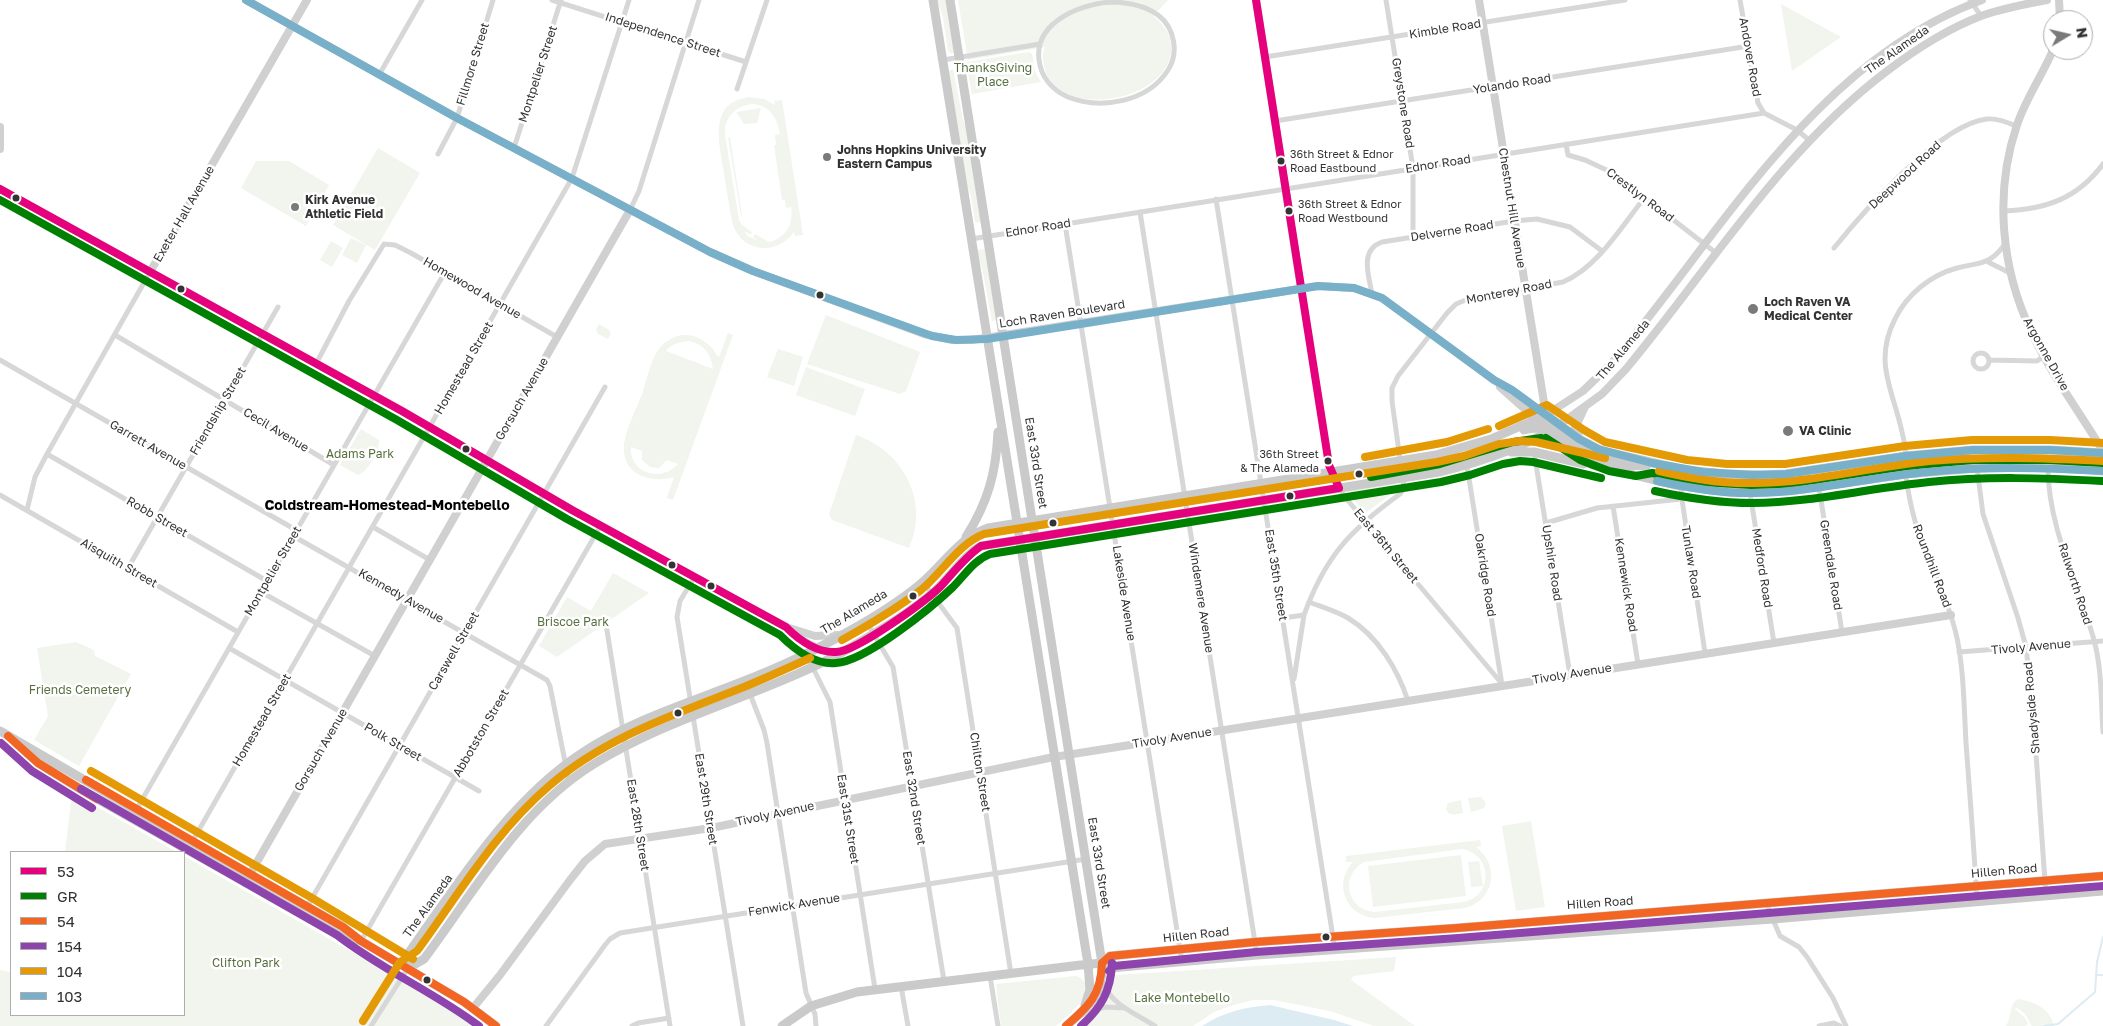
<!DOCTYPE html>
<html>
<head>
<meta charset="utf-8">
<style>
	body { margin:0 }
	#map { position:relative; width:2103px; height:1026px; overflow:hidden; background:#fff; font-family:"Golos Text",sans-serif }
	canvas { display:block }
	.legend { position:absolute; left:10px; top:851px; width:175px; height:165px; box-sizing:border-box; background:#fff; border:1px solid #adadad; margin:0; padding:6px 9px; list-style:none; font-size:15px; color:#333 }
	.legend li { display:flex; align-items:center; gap:10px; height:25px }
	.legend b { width:25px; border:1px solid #adadad }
	.north { position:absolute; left:2043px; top:10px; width:50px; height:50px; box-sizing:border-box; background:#fff; border:1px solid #adadad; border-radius:50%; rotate:81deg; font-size:14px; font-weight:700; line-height:20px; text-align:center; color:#333 }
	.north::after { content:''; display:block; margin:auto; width:18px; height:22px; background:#7a7a7a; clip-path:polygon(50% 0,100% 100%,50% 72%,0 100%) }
</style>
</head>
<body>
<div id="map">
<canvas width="2103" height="1026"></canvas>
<ul class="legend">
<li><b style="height:6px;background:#e5007d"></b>53</li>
<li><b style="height:6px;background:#008000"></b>GR</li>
<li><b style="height:6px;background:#f26522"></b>54</li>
<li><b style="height:6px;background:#8e44ad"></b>154</li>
<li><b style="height:6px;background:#e39a05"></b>104</li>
<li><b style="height:6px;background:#78b0ca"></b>103</li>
</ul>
<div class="north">N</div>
</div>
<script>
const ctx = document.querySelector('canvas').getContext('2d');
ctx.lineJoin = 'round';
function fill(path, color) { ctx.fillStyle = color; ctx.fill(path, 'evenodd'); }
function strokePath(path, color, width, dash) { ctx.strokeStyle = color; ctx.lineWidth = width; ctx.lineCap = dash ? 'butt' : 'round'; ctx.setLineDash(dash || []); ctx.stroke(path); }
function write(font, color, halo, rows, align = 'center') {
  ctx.font = font + ' "Golos Text",sans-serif'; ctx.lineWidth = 5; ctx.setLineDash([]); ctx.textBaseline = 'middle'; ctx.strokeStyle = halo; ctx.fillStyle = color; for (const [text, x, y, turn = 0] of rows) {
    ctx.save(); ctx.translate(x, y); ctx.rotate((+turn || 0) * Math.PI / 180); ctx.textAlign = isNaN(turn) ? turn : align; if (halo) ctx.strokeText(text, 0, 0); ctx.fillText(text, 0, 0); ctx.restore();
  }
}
fill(new Path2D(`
	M 937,0 L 947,0 L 955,51 L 952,54 L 948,51 L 943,18 Z
	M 958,0 L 1168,0 L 1153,16 C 1165,25 1173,38 1171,53 C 1163,104 1056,120 1044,66 C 1043,59 1042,54 1045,47 L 968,60 Z
	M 1781,4 L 1841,37 L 1792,71 Z
	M 1029,52 L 1032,54 L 1035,72 L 1041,82 L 972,94 L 966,62 Z
	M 953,69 L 963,120 L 967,130 L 981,221 L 978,223 L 975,222 L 971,196 L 966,184 L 948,71 Z
	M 749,97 L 764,99 L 775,105 L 774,101 L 782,100 L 803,235 L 795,236 L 794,232 C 776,257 740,252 732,222 C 729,204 726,186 723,168 C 719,139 709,103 749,97 ZM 754,104 C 771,107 777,118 780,134 L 775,135 L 776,145 L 774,145 L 782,200 L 785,200 L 786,208 L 791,207 C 794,224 786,238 769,242 L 755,234 L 753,237 L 758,241 L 748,236 L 744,231 L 751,235 L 752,232 L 742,225 L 739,220 L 725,135 C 724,117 736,105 754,104 Z
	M 761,108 L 757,123 L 744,124 L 736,112 Z
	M 730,137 L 742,215 L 741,215 L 728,138 Z
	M 378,148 L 420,173 L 375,250 L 333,225 Z
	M 256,161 L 289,161 L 329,185 L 306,226 L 241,188 Z
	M 351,238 L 366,245 L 357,263 L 342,255 Z
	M 331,241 L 343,248 L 332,267 L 320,260 Z
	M 986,249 L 998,320 L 992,321 L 982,268 L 976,250 Z
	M 826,315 L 920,352 L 906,391 L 900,394 L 807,364 Z
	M 599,324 L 609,330 L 611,334 L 608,339 L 598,334 L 596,330 Z
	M 728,333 L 733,335 L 673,500 L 667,498 L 674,477 C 650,484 621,474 624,445 C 626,428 636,410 642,394 C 647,379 651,357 662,345 C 668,340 675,336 683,335 C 694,334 705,340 713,349 C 715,352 716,355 719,357 ZM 689,341 C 704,344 711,354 713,369 L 666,351 C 672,344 679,342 689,341 ZM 631,447 L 642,451 L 642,460 L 650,467 L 659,468 L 667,460 L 678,464 C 661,483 629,473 631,447 Z
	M 778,349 L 803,357 L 794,386 L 767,377 Z
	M 806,367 L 865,389 L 855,416 L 796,395 Z
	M 361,429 L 379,440 C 380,450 368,472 358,475 L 340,465 Z
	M 856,435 C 903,451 930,501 909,548 L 832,520 L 829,514 Z
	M 1391,483 L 1396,487 L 1395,491 L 1367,512 L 1363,511 L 1350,496 L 1351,491 Z
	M 613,573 L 649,593 L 557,657 L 539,646 L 567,597 L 591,611 Z
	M 76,642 L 94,650 L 95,656 L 131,674 L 79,766 L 34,740 L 48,716 L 37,648 Z
	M 72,793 L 177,852 L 65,852 Z
	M 1481,797 L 1486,803 L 1484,808 L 1471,812 L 1468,798 Z
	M 1461,800 L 1463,813 C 1456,814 1449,817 1446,809 L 1448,803 Z
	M 1531,821 L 1545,907 L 1516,911 L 1502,826 Z
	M 1480,840 L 1481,846 L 1476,847 C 1500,865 1495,900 1465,908 L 1374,918 C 1345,915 1333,883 1353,862 L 1346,862 L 1346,856 ZM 1462,849 C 1492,854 1494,895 1464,902 L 1374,912 C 1346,909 1340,875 1364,862 Z
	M 1461,855 L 1466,896 L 1373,907 L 1368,866 Z
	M 184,856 L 450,1008 L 475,1026 L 0,1026 L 0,970 L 11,972 L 11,1015 L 184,1015 Z
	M 1479,861 L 1483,886 L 1471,887 L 1468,862 Z
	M 1396,957 L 1394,971 L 1353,976 L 1351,980 L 1415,1026 L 1374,1026 L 1330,1011 L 1274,1000 L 1253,1000 L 1230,1006 L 1214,1012 L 1193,1026 L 1081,1026 L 1096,1013 C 1095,997 1105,997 1111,985 C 1113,981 1113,978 1116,975 Z
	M 1076,976 C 1104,987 1068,1016 1056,1026 L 1001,1026 L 996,984 Z
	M 2018,999 C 2034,1002 2050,1008 2054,1026 L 2045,1026 L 2042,1023 L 2042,1026 L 2032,1026 L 2025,1014 L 2016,1007 L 2015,1009 L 2025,1018 L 2028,1024 L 2025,1026 L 2006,1026 C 2012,1017 2008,1006 2018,999 Z`), '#f1f5ed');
fill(new Path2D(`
	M 1270,1005 L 1334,1020 L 1353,1026 L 1202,1026 C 1223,1012 1246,1007 1270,1005 Z`), '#ddebf3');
strokePath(new Path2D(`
	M 2096,975 L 2103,975
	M 2043,1026 L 2058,1024 L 2095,992 L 2097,962 L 2103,937`), '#ddebf3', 2);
strokePath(new Path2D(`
	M 552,0 L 746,62
	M 1386,0 L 1413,168 L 1413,237
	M 1740,0 L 1758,103 L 1764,113
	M 1970,0 L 1981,16
	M 1115,2 C 1130,3 1146,6 1158,15 C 1175,28 1179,53 1168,70 C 1148,102 1101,110 1068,97 C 1052,90 1041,77 1039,60 C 1034,21 1084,2 1115,2 Z
	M 1265,57 L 1625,0
	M 943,60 L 1040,44
	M 379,75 L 422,0
	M 737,89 L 767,0
	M 1275,121 L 1749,46
	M 1566,144 L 1568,155 L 1585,160 L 1613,173 L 1716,253
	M 514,148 L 561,0
	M 438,154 L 457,118 L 493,0
	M 1216,199 L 1335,950
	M 630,210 L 639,191 L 699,0
	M 2004,211 C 2046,209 2077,199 2103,164
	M 1140,212 L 1257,955
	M 1065,224 L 1182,962
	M 971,239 L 1764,113 L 1797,130 L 1809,140
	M 1834,248 C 1863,212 1940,124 1987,119 C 1997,118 2007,122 2016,126
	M 1988,262 L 2010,273
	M 1301,289 L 1329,465 L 1334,480 L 1344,496 L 1503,685
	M 1372,294 C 1369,276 1359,250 1382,242 L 1514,221 L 1537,219 L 1570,227 L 1602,251
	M 115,335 L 334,465
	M1973 361a8 8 0 1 1 16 0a8 8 0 1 1-16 0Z
	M 0,360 L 296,530
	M 1990,360 L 2037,361 L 2044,356
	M 316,364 L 349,301 L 384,244 L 395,245 L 411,253 L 557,337
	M 1534,452 L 1570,675
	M 47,454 L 267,581
	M 1467,466 L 1502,685
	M 2048,467 C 2048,528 2078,583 2094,640 C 2102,669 2101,702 2103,732
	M 1977,468 L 1983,514 L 2018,618 L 2026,647 L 2033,711 L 2046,896
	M 1816,469 L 1842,632
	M 1685,470 L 1681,493 L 1705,653
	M 1750,493 L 1774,643
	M 0,495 L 238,632
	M 1613,506 L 1638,664
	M 27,510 L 35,477 L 47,454 L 150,272
	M 1546,523 L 1597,508 L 1681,499
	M 373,527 L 430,560
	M 293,536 L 547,680 L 550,686 L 569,782
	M 128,568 L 278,307
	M 695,576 L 680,601 L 677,617 L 743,1026
	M 923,582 L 957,628 L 1011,974
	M 261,592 L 375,656
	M 1309,602 C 1322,607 1336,611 1348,618 C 1378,636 1398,670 1408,701
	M 1283,618 L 1304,615 C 1325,557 1350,530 1400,494 L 1404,488 L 1392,401 L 1392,388 L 1398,376 L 1447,313 L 1456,304 L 1468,299 L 1563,282 C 1597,268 1622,226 1645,197
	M 866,621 L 893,667 L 944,981
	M 606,624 L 670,1026
	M 229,648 L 479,791
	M 1959,652 L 2103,641
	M 806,654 L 830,702 L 875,989
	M 1294,679 L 1304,615
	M 745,681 L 764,730 L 767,743 L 806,993 L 815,1014 L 816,1026
	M 135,812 L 445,272
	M 192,842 L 572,178 L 629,0
	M 1977,901 C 1974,848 1970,796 1966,743 C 1964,708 1964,672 1957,638 C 1948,597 1927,561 1915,521 C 1911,507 1908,491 1906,477 C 1905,470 1907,464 1906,458 C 1906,449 1904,440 1902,432 C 1893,390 1873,362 1895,319 C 1907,294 1931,275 1957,268 C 1981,262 1990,265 2005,244
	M 1766,903 L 1780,936 L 1799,947 L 1807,957 L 1833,998 L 1846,1026
	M 307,907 L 605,387
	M 361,941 L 601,525
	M 990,976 L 998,1026
	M 1102,981 C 1111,1005 1135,1013 1155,1026
	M 901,986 L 908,1026
	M 1082,1015 L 1105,1007 L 1125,1008
	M 371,1026 L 408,968
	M 546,1026 L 605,945 L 610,939 L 620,933 L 1086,859
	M 632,1026 L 638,1023 L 669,1018
	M 1819,1026 L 1834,1023 L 1840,1026`), '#d7d7d7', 5);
strokePath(new Path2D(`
	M 246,0 L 457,118 L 710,252 L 753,271 L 924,334 L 952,340 L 972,340 L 1318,286 L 1354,288 L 1382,298 L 1494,380 L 1512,390 L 1546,415
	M 1256,0 L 1301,289
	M 1479,0 L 1546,415
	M 2059,0 L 2060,20
	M 2053,50 C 2042,76 2026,98 2017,125 C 1994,192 2001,268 2031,331 C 2050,373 2079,411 2103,451
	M 0,127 L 0,149
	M 0,189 L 402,411 L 572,510 L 786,627 L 815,636 L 837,635
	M 150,272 L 307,0
	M 1500,387 L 1537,420
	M 1546,415 L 1583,391 L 1610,365 C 1720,236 1814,61 1982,0
	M 1559,425 L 1602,394 L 1626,369 C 1710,268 1780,152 1887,71 C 1916,49 1947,29 1981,16 C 2003,8 2025,4 2047,0
	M 1580,439 L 1575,428 L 1584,409
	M 789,630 L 798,638 L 817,648
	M 245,883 L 630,210
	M 473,1008 L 500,975 L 570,880 L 585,861 L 605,844 L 711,828 L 1054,757 L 1951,615`), '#d0d0d0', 8);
strokePath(new Path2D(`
	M 933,0 L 1088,964 L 1090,990 L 1085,1005
	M 950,0 L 1102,963 C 1103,996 1089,1006 1066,1026
	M 1537,420 L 1551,430 L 1557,444 L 1564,449 L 1593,465 L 1675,485 L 1730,492 L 1789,491 L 1906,474 L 1977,468 L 2048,467 L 2103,471
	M 1524,430 C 1547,424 1559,435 1577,447 C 1595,459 1625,468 1647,465
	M 1511,452 L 1534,452 L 1584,464
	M 966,537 C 988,502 996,473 998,432
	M 0,731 L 136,810 L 343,927 L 361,941 L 464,1002 L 496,1026
	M 16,743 L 38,763 L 80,789 L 340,936 L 356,940
	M 1102,963 L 1110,956 L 1255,942 L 1457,928 L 2103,876
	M 408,968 L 410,951 C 459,882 510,800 582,753 C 636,717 699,700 759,675 C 794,661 827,644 860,625 C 882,612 906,597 925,580 C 946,561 961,537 988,528 L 1436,455 L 1491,439 L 1546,415 L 1579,439 L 1602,451 L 1685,470 L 1726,474 L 1764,475 L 1786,474 L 1906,456 L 1973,450 L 2050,450 L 2103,453
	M 408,968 L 424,959 C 475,891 519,810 594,764 C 673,715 766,695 848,649 C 877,632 907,615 933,593 C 948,580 965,554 981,546 L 1439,472 C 1481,462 1523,448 1559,425
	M 782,1026 L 811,1006 L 857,992 L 1081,965 L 1102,963 L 1110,968 L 1257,955 L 1773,919 L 2103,891`), '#cacaca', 9);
strokePath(new Path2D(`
	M 1256,0 L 1329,465 L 1339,488
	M 0,189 L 402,411 L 572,510 L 786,627 C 799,640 817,653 836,652 C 856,652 924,602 940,587 C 953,573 965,557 981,546 L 1339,488`), '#e5007d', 8);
strokePath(new Path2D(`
	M 0,200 L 397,420 L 567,519 L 780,635 C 794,649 815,665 836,663 C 866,661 931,608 953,587 C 965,575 974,560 990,554 L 1441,482 L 1470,475 L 1503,464 L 1520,461 L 1533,462 L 1601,478
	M 1546,438 L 1580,460 L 1609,471 L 1636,476 L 1652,473 L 1701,482 L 1751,485 L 1787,484 L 1907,466 L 1973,460 L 2050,460 L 2102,463
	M 1371,477 L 1440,464 L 1513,442 L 1541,438
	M 1655,491 C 1687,498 1719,503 1752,503 C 1811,503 1870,488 1929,482 C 1986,476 2045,478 2102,481`), '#008000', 8);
strokePath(new Path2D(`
	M 8,736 L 38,763 L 97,799
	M 86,780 L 343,927 L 361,941 L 464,1002 L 496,1026
	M 1102,963 L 1110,956 L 1255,942 L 1457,928 L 2103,876
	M 1066,1026 C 1089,1006 1101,995 1102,963`), '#f26522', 8);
strokePath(new Path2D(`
	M 1,743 L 32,771 L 92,808
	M 81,789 L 337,935 C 382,970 434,992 479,1026
	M 1109,971 L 1114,966 L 1256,952 L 1458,938 L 2103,886
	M 1081,1026 C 1101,1008 1111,991 1112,963`), '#8e44ad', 8);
strokePath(new Path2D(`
	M 1499,426 L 1547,405 L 1584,430 L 1605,442 L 1687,460 L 1727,464 L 1785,464 L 1905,446 L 1972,440 L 2050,440 L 2103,443
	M 1365,457 L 1447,442 L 1488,429
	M 1659,471 C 1690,478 1721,484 1753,483 C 1812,483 1870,467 1929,461 C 1987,456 2045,458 2103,461
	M 842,640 C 869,625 896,609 921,590 C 942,573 958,544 984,534 L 1437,462 L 1464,456 L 1499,444 L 1520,441 L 1536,442 L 1605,458
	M 91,771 L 312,898 L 413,959
	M 363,1021 L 400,962 L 417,951 C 459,894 495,832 549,786 C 605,737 676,714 744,687 C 766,678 788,668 810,658`), '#e39a05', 8);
strokePath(new Path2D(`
	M 246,0 L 457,118 L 710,252 L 753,271 L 932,336 L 956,340 L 987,339 L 1318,286 L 1354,288 L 1382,298 L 1494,380 L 1512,390 L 1579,439 L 1598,449 L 1652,463 L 1703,472 L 1752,475 L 1786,474 L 1906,456 L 1973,450 L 2050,450 L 2103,453
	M 1657,481 C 1689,488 1722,494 1755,493 C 1813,492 1870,477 1928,472 C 1986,466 2045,468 2103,471`), '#78b0ca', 8);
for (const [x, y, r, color] of [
	[827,157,5,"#7a7a7a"],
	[1281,161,4.5,"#333"],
	[16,198,4.5,"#333"],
	[295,207,5,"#7a7a7a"],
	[1289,211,4.5,"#333"],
	[181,289,4.5,"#333"],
	[820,295,4.5,"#333"],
	[1753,309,6,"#7a7a7a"],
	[1788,431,6,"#7a7a7a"],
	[466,449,4.5,"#333"],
	[1328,461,4.5,"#333"],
	[1359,474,4.5,"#333"],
	[1290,496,4.5,"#333"],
	[1053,523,4.5,"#333"],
	[672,565,4.5,"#333"],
	[711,586,4.5,"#333"],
	[913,596,4.5,"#333"],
	[678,713,4.5,"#333"],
	[1326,937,4.5,"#333"],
	[427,980,4.5,"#333"]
]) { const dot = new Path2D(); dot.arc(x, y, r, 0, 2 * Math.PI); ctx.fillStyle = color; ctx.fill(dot); strokePath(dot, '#fff', 2); }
write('11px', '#333', '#fff', [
	["36th Street & Ednor",1290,155],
	["Road Eastbound",1290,169],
	["36th Street & Ednor",1298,205],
	["Road Westbound",1298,219],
	["36th Street",1319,455,"right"],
	["& The Alameda",1319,469,"right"]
], 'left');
write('12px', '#333', '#fff', [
	["Kimble Road",1445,29,-9],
	["Independence Street",663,35,18],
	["The Alameda",1897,50,-35],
	["Andover Road",1750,57,80],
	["Fillmore Street",473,64,-73],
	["Montpelier Street",538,74,-72],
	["Yolando Road",1512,84,-9],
	["Greystone Road",1403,103,81],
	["Ednor Road",1438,164,-9],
	["Deepwood Road",1905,175,-43],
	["Crestlyn Road",1640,195,37],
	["Chestnut Hill Avenue",1512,208,81],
	["Exeter Hall Avenue",184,214,-60],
	["Ednor Road",1038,228,-9],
	["Delverne Road",1452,231,-9],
	["Homewood Avenue",472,288,30],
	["Monterey Road",1509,292,-11],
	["Loch Raven Boulevard",1062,314,-9],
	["The Alameda",1623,350,-50],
	["Argonne Drive",2046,354,61],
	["Homestead Street",464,368,-60],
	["Gorsuch Avenue",522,399,-60],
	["Friendship Street",218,411,-60],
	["Cecil Avenue",276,430,31],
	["Garrett Avenue",148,445,30],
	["East 33rd Street",1036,463,81],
	["Robb Street",157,517,30],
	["East 36th Street",1386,546,50],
	["Tunlaw Road",1691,562,81],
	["Aisquith Street",119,563,30],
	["Upshire Road",1552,563,81],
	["Greendale Road",1831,565,81],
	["Roundhill Road",1932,566,69],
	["Medford Road",1762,568,81],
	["Montpelier Street",273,571,-60],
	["East 35th Street",1276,575,81],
	["Oakridge Road",1485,575,81],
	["Ralworth Road",2075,584,72],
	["Kennewick Road",1626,585,81],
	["Lakeside Avenue",1124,593,81],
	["Kennedy Avenue",401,596,30],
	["Windemere Avenue",1201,598,81],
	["The Alameda",854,612,-31],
	["Tivoly Avenue",2031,647,-5],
	["Carswell Street",454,651,-60],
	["Tivoly Avenue",1572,674,-9],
	["Shadyside Road",2032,708,-95],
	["Homestead Street",262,720,-60],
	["Abbotston Street",481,733,-60],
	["Tivoly Avenue",1172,738,-9],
	["Polk Street",393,742,30],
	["Gorsuch Avenue",321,750,-60],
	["Chilton Street",980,772,81],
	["East 32nd Street",914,798,81],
	["East 29th Street",706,799,81],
	["Tivoly Avenue",775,814,-12],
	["East 31st Street",848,819,81],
	["East 28th Street",638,825,81],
	["East 33rd Street",1099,863,81],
	["Hillen Road",2004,871,-5],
	["Hillen Road",1600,903,-4],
	["Fenwick Avenue",794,905,-9],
	["The Alameda",428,906,-54],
	["Hillen Road",1196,935,-6]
]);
write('12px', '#56703f', '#fff', [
	["ThanksGiving",993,68],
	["Place",993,82],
	["Adams Park",360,454],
	["Briscoe Park",573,622],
	["Friends Cemetery",80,690],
	["Clifton Park",246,963],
	["Lake Montebello",1182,998]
]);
write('bold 12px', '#333', '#fff', [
	["Johns Hopkins University",837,150],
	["Eastern Campus",837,164],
	["Kirk Avenue",305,200],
	["Athletic Field",305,214],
	["Loch Raven VA",1764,302],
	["Medical Center",1764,316],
	["VA Clinic",1799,431]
], 'left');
write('bold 14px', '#000', '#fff', [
	["Coldstream-Homestead-Montebello",387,506]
]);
</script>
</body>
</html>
